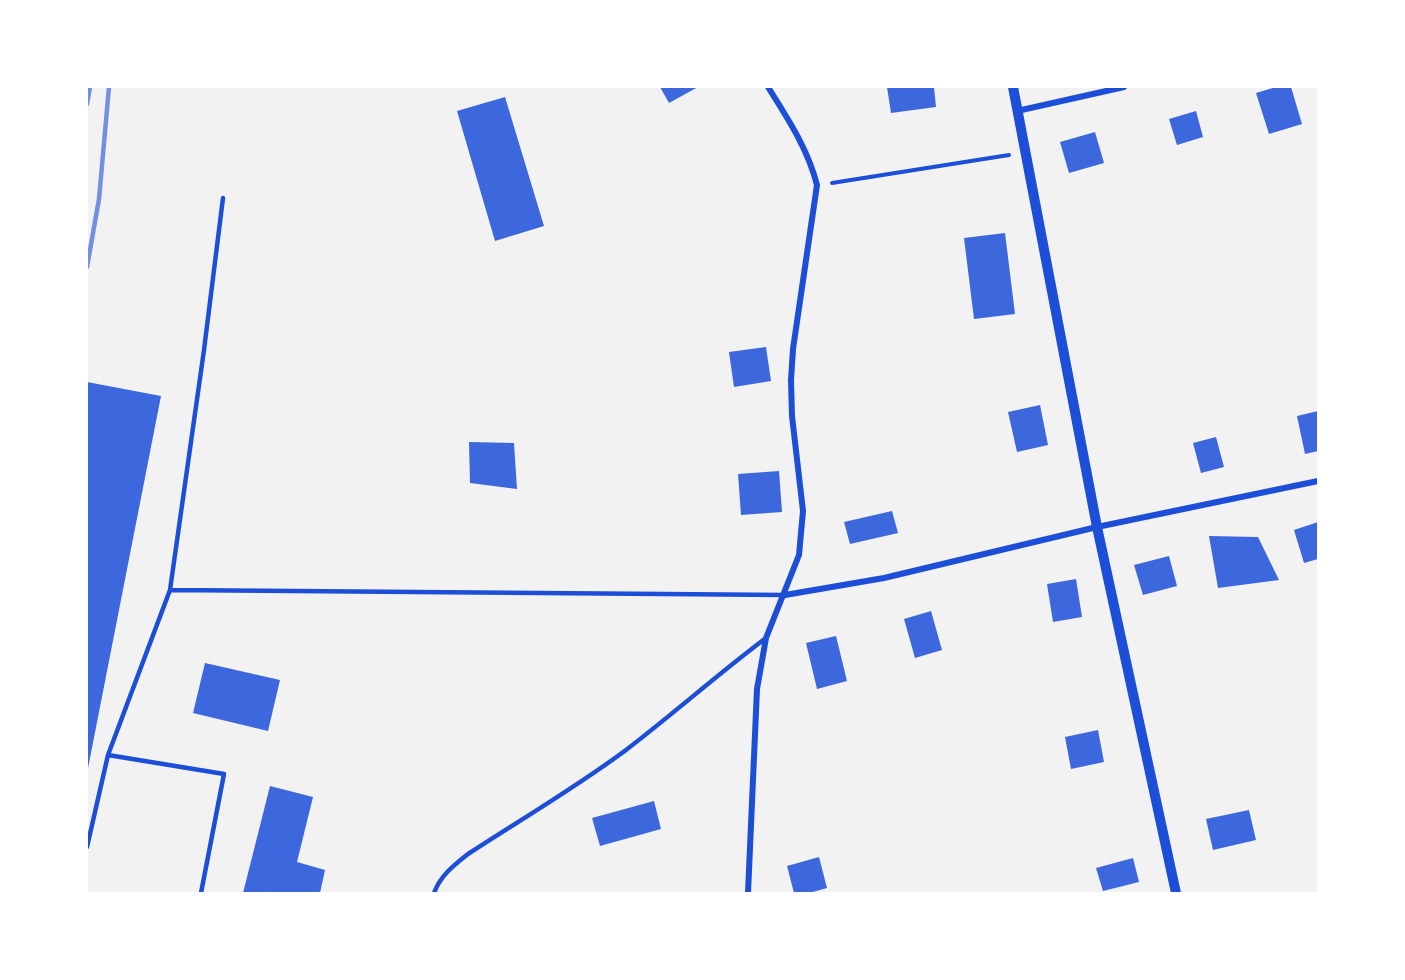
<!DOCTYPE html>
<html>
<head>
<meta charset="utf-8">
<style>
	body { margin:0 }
	#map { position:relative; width:1405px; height:980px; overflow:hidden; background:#f2f2f2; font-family:"Golos Text",sans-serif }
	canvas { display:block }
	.frame { position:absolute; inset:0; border:88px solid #fff; pointer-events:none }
</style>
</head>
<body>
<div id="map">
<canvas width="1405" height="980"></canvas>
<div class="frame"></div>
</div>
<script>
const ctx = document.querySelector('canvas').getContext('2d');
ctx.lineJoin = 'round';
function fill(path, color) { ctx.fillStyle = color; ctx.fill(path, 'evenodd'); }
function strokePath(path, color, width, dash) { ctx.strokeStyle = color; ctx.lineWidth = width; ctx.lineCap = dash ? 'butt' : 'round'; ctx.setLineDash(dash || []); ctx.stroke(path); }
fill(new Path2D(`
	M 660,87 L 698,87 L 669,103 Z
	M 887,87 L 934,87 L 936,107 L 891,113 Z
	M 1276,87 L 1291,87 L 1302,124 L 1269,134 L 1256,93 Z
	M 505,97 L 544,226 L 495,241 L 457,111 Z
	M 1196,111 L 1203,137 L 1177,145 L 1169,119 Z
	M 1095,132 L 1104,163 L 1069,173 L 1060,142 Z
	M 1005,233 L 1015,314 L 974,319 L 964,238 Z
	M 766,347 L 771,381 L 734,387 L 729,352 Z
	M 87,382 L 161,396 L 88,768 L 87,768 Z
	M 1040,405 L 1048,445 L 1017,452 L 1008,412 Z
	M 1318,411 L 1318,451 L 1305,454 L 1297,416 Z
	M 1216,437 L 1224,467 L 1201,473 L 1193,443 Z
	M 469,442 L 514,443 L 517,489 L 470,483 Z
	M 779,471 L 782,512 L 741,515 L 738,474 Z
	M 892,511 L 898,533 L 850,544 L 844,522 Z
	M 1318,522 L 1318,559 L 1304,563 L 1294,530 Z
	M 1209,536 L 1258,537 L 1279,580 L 1218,588 Z
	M 1169,556 L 1177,586 L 1143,595 L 1134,565 Z
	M 1076,579 L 1082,617 L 1053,622 L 1047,584 Z
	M 931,611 L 942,650 L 915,658 L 904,619 Z
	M 836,636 L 847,681 L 817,689 L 806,643 Z
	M 205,663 L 280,680 L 268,731 L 193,713 Z
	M 1098,730 L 1104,762 L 1071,769 L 1065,737 Z
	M 270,786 L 313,797 L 297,862 L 325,870 L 320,893 L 243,893 Z
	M 654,801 L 661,829 L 600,846 L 592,818 Z
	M 1249,810 L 1256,840 L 1213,850 L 1206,819 Z
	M 819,857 L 827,888 L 809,893 L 794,893 L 787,866 Z
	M 1133,858 L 1139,882 L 1103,891 L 1096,868 Z`), '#3d67dc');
strokePath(new Path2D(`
	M 832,183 L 1009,155`), '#1d4ed8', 4);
strokePath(new Path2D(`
	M 170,590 L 785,595
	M 108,755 L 224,774 L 201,893
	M 87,847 L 108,755 L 170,590 L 204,350 L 223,198
	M 434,893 C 440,876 454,865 468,854 C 520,820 575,788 626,750 C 673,714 718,674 766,638`), '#1d4ed8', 4.5);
strokePath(new Path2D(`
	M 1017,111 L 1124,87
	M 785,595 L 884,578 L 1097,527 L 1318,481
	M 748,893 L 757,689 L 766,638 L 799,555 L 803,511 L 792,416 L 791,380 L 793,349 L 817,185 C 808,149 788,119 768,87`), '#1d4ed8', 6);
strokePath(new Path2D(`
	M 1013,87 L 1097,527 L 1176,893`), '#1d4ed8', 10);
strokePath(new Path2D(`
	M 87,104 L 90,87
	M 87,267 L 99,199 L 109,87`), '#7290e2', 4.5);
</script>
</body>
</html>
